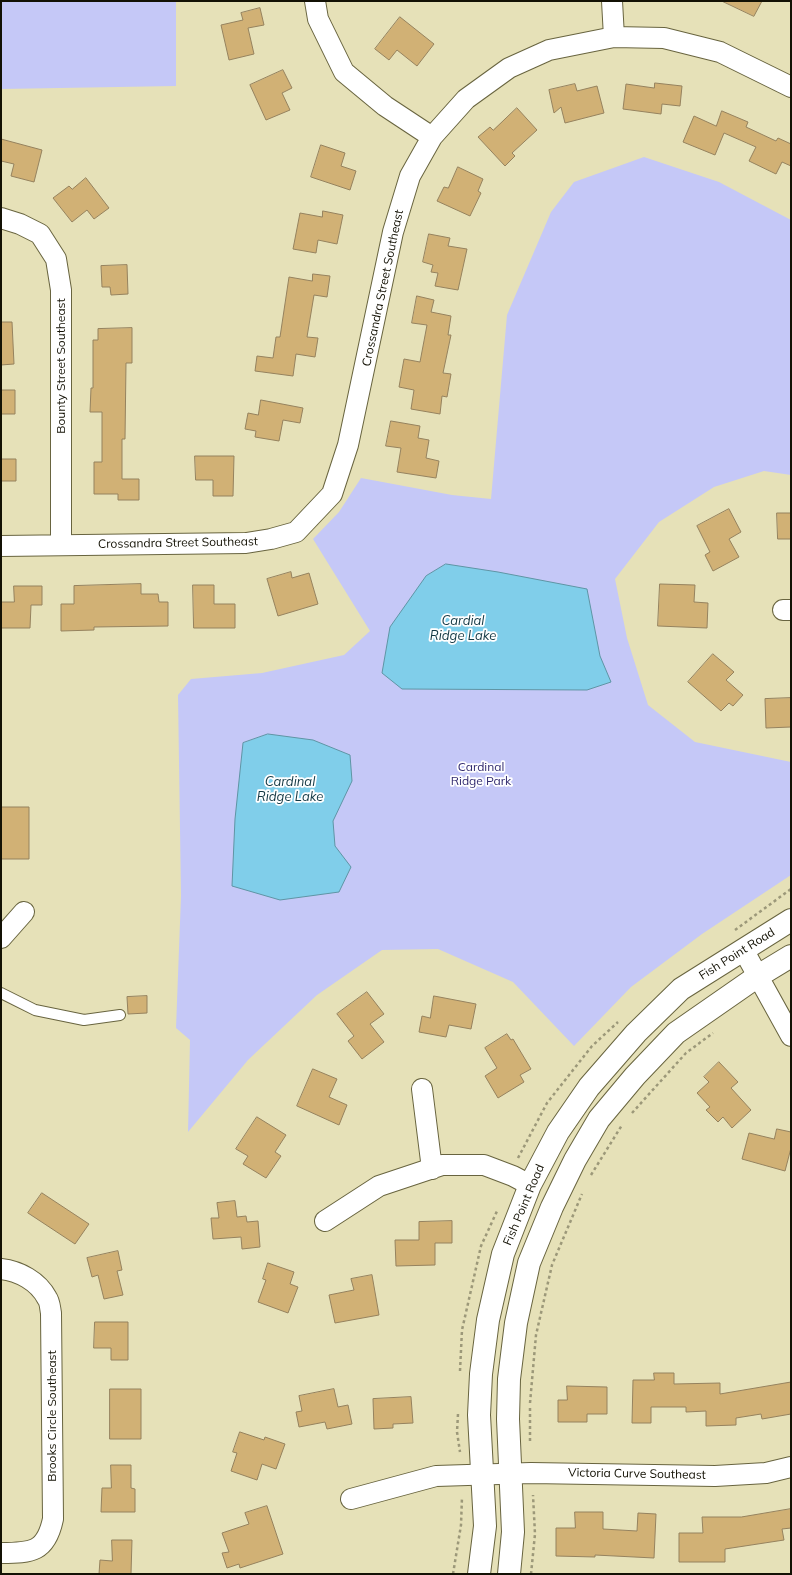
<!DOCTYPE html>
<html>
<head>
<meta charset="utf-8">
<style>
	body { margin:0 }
	#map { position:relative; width:792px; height:1575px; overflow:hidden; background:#e6e1b8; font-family:Mulish,sans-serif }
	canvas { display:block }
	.frame { position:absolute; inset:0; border:2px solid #131104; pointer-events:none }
</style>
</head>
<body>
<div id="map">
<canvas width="792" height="1575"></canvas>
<div class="frame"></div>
</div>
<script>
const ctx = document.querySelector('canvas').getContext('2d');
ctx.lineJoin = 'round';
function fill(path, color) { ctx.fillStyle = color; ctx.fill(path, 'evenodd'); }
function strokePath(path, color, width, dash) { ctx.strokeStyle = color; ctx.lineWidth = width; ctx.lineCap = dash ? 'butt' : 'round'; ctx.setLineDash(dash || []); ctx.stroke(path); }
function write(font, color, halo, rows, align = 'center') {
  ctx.font = font + ' Mulish,sans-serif'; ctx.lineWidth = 3.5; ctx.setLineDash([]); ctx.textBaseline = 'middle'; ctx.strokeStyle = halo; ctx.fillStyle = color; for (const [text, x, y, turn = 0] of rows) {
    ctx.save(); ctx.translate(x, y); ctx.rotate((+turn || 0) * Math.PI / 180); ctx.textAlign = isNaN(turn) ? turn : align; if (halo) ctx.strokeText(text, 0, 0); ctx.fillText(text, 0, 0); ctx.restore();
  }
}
fill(new Path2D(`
	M 1,1 L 176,1 L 176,86 L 1,89 Z
	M 644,157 L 719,182 L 791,220 L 791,475 L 764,471 L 714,487 L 659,522 L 615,579 L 627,638 L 648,705 L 695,742 L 791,762 L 791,875 L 702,934 L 631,987 L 574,1046 L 513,982 L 438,949 L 382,950 L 317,995 L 248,1060 L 188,1132 L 190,1040 L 176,1028 L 181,896 L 178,695 L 191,679 L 262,673 L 344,655 L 370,631 L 313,539 L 339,512 L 361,478 L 452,495 L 491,499 L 507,315 L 551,212 L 574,182 Z`), '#c5c8f7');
const water = new Path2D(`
	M 446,564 L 498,572 L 587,589 L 600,656 L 611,682 L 587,690 L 402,689 L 382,673 L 390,627 L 426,576 Z
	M 268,734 L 313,740 L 350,755 L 352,781 L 333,821 L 335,846 L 351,867 L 339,892 L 280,900 L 232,886 L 235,819 L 243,743 Z`);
fill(water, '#80ceea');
strokePath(water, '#5f95a5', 1);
const building = new Path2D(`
	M 722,1 L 762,1 L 754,16 Z
	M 260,8 L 264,25 L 248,28 L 254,54 L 229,60 L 221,25 L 243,20 L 241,13 Z
	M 400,17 L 434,44 L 417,66 L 397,50 L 389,60 L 375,49 Z
	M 283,70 L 292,88 L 282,93 L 290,110 L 266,120 L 250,85 Z
	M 655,83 L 682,86 L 680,106 L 662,104 L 661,114 L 623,109 L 626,84 L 654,88 Z
	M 575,84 L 577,91 L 597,86 L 604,113 L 565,123 L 561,107 L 554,113 L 549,90 Z
	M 517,108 L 537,130 L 512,153 L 515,156 L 505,166 L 478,137 L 490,127 L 493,130 Z
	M 722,111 L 748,122 L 746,127 L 776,141 L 778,138 L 791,144 L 791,166 L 782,162 L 776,174 L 749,161 L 756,147 L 724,133 L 715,155 L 683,142 L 694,116 L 716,126 Z
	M 1,139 L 42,150 L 34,182 L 11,176 L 14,164 L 1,161 Z
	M 321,145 L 345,153 L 341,166 L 356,171 L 350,190 L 311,177 Z
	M 458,167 L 483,179 L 478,191 L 481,193 L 470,216 L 437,201 L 444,187 L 448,188 Z
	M 86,178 L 109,208 L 94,219 L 87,210 L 72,222 L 53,198 L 69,186 L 72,189 Z
	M 323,211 L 343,215 L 337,244 L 318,240 L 316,253 L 293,249 L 300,213 L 322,217 Z
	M 429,234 L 450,238 L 448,246 L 467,249 L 458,290 L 435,286 L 438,273 L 431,272 L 433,265 L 423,262 Z
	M 127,265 L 128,294 L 111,295 L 110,287 L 102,287 L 101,266 Z
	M 313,274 L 330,276 L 327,297 L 314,295 L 307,337 L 318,338 L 315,357 L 296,354 L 293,376 L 255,371 L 257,356 L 273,358 L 276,337 L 280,337 L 289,277 L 312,281 Z
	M 417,296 L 434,300 L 431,312 L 451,316 L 448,335 L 451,335 L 443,373 L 451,374 L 447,397 L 442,396 L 440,414 L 411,409 L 414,390 L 399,387 L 404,359 L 420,362 L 427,325 L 412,323 Z
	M 1,322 L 12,322 L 14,364 L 1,365 Z
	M 132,328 L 132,363 L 126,363 L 125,439 L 122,439 L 122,479 L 139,479 L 139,500 L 118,500 L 118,494 L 94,494 L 94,462 L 102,462 L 102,412 L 90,412 L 91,388 L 93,388 L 93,340 L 98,340 L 98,329 Z
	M 1,390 L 15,390 L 15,414 L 1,414 Z
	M 261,400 L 303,408 L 300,423 L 283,420 L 279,441 L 255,437 L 256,431 L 245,429 L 248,413 L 258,415 Z
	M 391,421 L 420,426 L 418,438 L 429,440 L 426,458 L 439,461 L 436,478 L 397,472 L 401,448 L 386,446 Z
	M 195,456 L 234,456 L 233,496 L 213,496 L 213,480 L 196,480 Z
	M 1,459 L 16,459 L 16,481 L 1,481 Z
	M 729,509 L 741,532 L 729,539 L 739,557 L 713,571 L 705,555 L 710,552 L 697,526 Z
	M 777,513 L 791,513 L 791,539 L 778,539 Z
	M 291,572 L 292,578 L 309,573 L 318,604 L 278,616 L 267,579 Z
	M 141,584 L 141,594 L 158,594 L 159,602 L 168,602 L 168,626 L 94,627 L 94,630 L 61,631 L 61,604 L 74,604 L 74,586 Z
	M 660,584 L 695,585 L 694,602 L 708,603 L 707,628 L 658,626 Z
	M 193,585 L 214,585 L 214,604 L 235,604 L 235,628 L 194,628 Z
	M 14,586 L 42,586 L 42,605 L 31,605 L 30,628 L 1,628 L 1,602 L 14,602 Z
	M 713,654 L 734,672 L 726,680 L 743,695 L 733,706 L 729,703 L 721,711 L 688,682 Z
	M 791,698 L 791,727 L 766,728 L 765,699 Z
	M 1,807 L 29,807 L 29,859 L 1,859 Z
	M 367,992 L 384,1014 L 370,1024 L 384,1042 L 362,1059 L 348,1041 L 354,1036 L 337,1014 Z
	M 147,996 L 147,1013 L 128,1014 L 127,997 Z
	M 434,996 L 476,1004 L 471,1029 L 449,1025 L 446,1037 L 419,1032 L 422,1016 L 430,1018 Z
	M 507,1034 L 511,1040 L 513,1039 L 531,1069 L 520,1075 L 524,1082 L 498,1098 L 485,1076 L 497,1068 L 485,1048 Z
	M 719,1062 L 738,1082 L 731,1088 L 751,1110 L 732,1128 L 723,1117 L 718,1122 L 706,1110 L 710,1107 L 697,1093 L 709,1082 L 704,1077 Z
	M 313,1069 L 337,1079 L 329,1097 L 347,1105 L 339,1125 L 297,1106 Z
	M 257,1117 L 286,1135 L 275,1152 L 281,1156 L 266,1178 L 243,1164 L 248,1156 L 236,1149 Z
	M 777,1129 L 791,1132 L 791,1148 L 785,1171 L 742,1159 L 749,1133 L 774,1139 Z
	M 42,1193 L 89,1224 L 75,1244 L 28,1213 Z
	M 235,1201 L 237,1217 L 246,1216 L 247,1222 L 258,1221 L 260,1247 L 242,1249 L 241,1237 L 213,1239 L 211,1218 L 219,1218 L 217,1203 Z
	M 452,1221 L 452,1243 L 435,1243 L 435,1265 L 396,1266 L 395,1240 L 419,1240 L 419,1222 Z
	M 118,1251 L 122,1270 L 117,1271 L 123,1295 L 104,1299 L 98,1275 L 92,1277 L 87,1258 Z
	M 268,1263 L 294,1272 L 290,1284 L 298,1287 L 288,1313 L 258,1302 L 266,1280 L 263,1279 Z
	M 372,1275 L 379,1315 L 335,1323 L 329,1295 L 354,1290 L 351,1279 Z
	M 95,1322 L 128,1322 L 128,1360 L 111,1360 L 111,1348 L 94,1348 Z
	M 654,1373 L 674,1373 L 674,1384 L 720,1383 L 720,1394 L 791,1382 L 791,1414 L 762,1419 L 761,1414 L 736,1418 L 736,1425 L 706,1426 L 706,1411 L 686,1412 L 686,1407 L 651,1407 L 651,1423 L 632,1423 L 633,1380 L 654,1380 Z
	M 567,1386 L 607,1387 L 607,1414 L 587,1414 L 587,1422 L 558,1422 L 558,1400 L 567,1400 Z
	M 110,1389 L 141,1389 L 141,1439 L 110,1439 Z
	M 334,1389 L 338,1407 L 348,1405 L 352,1424 L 327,1429 L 325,1422 L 299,1427 L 296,1412 L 302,1411 L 299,1396 Z
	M 411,1397 L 413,1423 L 393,1424 L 393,1428 L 374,1429 L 373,1399 Z
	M 240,1432 L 264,1440 L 265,1437 L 285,1444 L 276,1469 L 262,1464 L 257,1480 L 231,1471 L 237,1453 L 233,1452 Z
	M 111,1465 L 131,1465 L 131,1488 L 135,1489 L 135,1512 L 101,1512 L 102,1488 L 111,1488 Z
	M 267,1506 L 283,1554 L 240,1568 L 239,1564 L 227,1568 L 222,1553 L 229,1552 L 222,1533 L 249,1524 L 245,1513 Z
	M 791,1509 L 791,1528 L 782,1529 L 784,1540 L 725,1549 L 725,1562 L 679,1562 L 679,1533 L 703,1533 L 702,1517 L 741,1517 Z
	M 575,1512 L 603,1512 L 603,1529 L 637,1531 L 638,1513 L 656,1514 L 654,1558 L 595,1555 L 595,1557 L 556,1556 L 556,1528 L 575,1528 Z
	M 112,1540 L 132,1540 L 131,1574 L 99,1574 L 100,1560 L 112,1561 Z`);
fill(building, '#d1b175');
strokePath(building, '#95825e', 1);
const service = new Path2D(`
	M 1,993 L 35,1010 L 84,1020 L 120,1015`);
const minor = new Path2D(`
	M 315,1 L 318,19 L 344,72 L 385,106 L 432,137
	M 612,1 L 614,37
	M 1,218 L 20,224 L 40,234 L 56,259 L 61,290 L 61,545
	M 1,546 L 246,543 L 271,539 L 296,532 L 332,494 L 348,445 L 393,232 L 410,176 L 432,137 L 466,99 L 509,68 L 549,50 L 614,37 L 664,38 L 720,52 L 791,87
	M 783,610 L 791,610
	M 1,938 L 24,912
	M 744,951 L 791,1036
	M 422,1089 L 432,1169
	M 325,1221 L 379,1186 L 442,1165 L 484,1165 L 513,1176 L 530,1185
	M 1,1269 C 19,1271 38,1281 47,1298 C 50,1302 50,1308 51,1313 L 53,1519 C 46,1552 32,1553 1,1553
	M 351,1499 L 436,1476 L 531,1473 L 715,1476 L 766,1473 L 791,1467`);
const tertiary = new Path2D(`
	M 479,1574 L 485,1526 L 479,1415 L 481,1374 L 488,1320 L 503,1254 L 530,1185 L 558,1132 L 589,1087 L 636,1033 L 681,989 L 791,920
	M 509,1574 L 513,1532 L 508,1419 L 509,1379 L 516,1323 L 529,1263 L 552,1207 L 575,1160 L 599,1119 L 635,1076 L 676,1033 L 758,976 L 791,956`);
strokePath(service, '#68643f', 12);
strokePath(minor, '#68643f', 22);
strokePath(tertiary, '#68643f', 24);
strokePath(new Path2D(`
	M 735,930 L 791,889
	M 632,1113 L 686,1053 L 713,1033
	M 518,1158 L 547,1103 L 592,1046 L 618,1022
	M 591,1175 L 622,1125
	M 460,1371 L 462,1330 L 481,1246 L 498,1209
	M 530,1403 L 536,1335 L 552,1265 L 582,1194
	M 530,1408 L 530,1443
	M 458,1414 L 457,1432 L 460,1452
	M 453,1574 L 461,1525 L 462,1497
	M 531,1574 L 535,1534 L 533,1495`), '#9c9879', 2.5, [3, 3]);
strokePath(service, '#fff', 10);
strokePath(minor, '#fff', 20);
strokePath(tertiary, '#fff', 22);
write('12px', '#131104', '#fff', [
	["Crossandra Street Southeast",383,288,-78],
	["Bounty Street Southeast",61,366,-90],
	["Crossandra Street Southeast",178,543,-1],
	["Fish Point Road",737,954,-32],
	["Fish Point Road",524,1205,-67],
	["Brooks Circle Southeast",52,1416,-90],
	["Victoria Curve Southeast",637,1474,1]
]);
write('12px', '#30296e', '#fff', [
	["Cardinal",481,767],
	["Ridge Park",481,781]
]);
write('italic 13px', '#133844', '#fff', [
	["Cardial",463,621],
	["Ridge Lake",463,636],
	["Cardinal",290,782],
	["Ridge Lake",290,797]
]);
</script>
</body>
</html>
